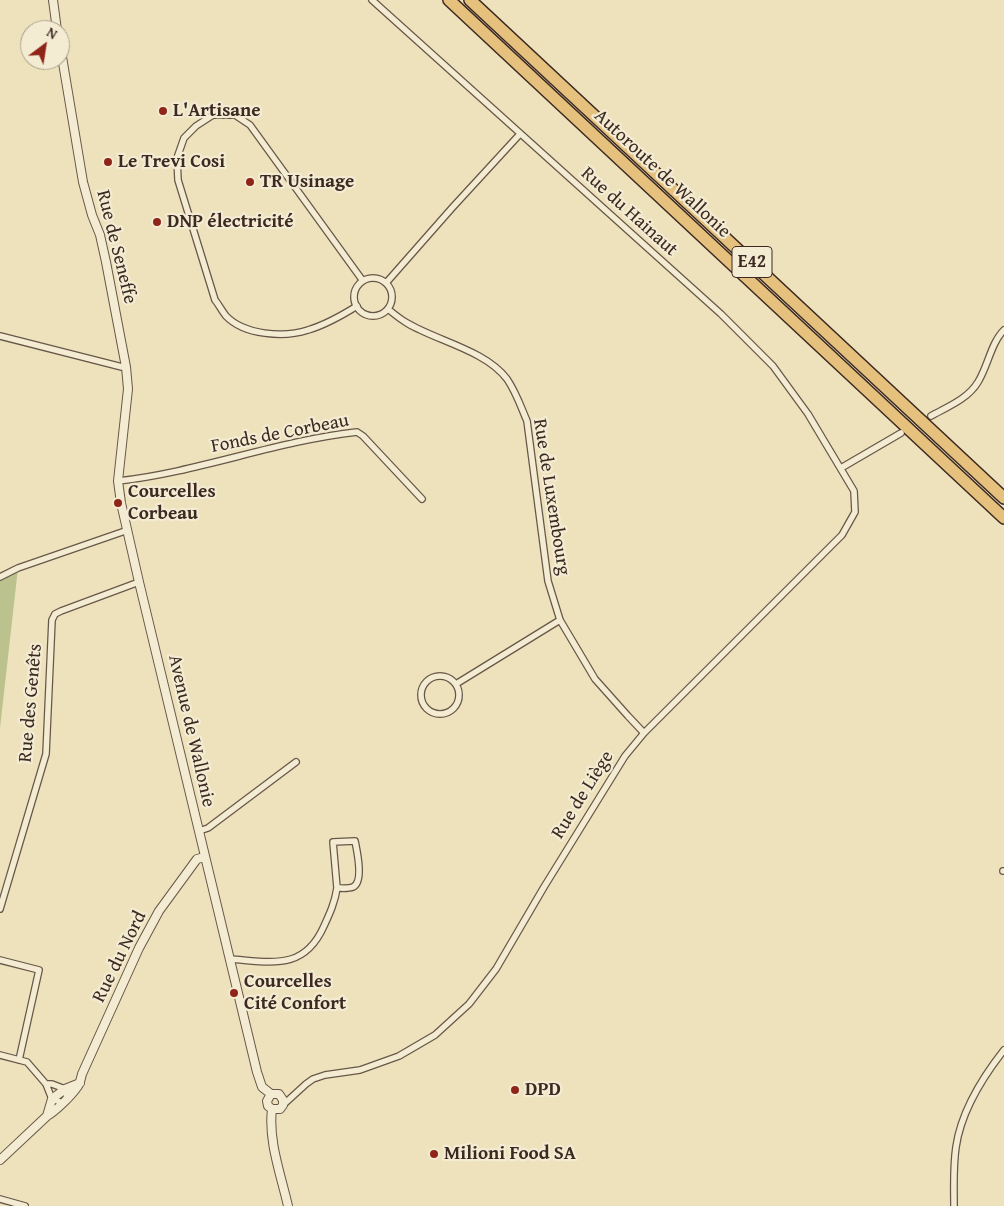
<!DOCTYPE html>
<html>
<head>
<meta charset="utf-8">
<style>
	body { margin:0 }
	#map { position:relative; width:1004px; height:1206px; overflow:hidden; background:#ede2bc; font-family:"Gentium Book Plus",serif }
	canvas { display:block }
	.north { position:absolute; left:20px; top:20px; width:50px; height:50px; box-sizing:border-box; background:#f3ecd3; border:1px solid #aa9e8c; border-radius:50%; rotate:31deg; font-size:14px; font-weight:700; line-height:20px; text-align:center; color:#3c2922 }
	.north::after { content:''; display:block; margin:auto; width:18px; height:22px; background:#8f2418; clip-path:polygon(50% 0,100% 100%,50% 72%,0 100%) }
</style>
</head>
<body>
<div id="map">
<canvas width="1004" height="1206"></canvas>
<div class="north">N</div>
</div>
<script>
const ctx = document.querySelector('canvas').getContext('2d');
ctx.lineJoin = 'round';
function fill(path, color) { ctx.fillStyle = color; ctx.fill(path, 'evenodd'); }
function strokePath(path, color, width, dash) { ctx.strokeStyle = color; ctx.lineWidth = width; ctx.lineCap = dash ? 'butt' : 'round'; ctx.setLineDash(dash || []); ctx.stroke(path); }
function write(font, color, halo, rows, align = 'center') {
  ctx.font = font + ' "Gentium Book Plus",serif'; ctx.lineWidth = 4.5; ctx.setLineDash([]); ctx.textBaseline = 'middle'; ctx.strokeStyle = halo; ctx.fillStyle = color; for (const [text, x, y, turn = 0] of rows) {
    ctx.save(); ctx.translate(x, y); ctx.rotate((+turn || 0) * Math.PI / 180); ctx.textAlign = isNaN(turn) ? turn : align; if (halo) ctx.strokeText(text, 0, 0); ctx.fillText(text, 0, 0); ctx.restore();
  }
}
fill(new Path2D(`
	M 18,568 L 0,728 L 0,577 Z`), '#bcc28e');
const minor = new Path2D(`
	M354 297a19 19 0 1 1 38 0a19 19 0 1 1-38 0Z
	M 386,283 L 452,208 L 520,134
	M 357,306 C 341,316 325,325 308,330 C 284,338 244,335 226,316 C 222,311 219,305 215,300 L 178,180 L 177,158 L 184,138 L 196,126 L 213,115 L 235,115 L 250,125 L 363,281
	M 388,309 C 394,314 400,319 407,323 C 437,341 485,350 507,379 C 516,392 521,407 527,421 L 548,581 L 560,620 L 595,679 L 628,716 L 644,733
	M 0,336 L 122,367 L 126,367
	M 931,416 C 947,407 968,399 978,382 C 988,366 991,343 1004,330
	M 841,468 L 901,433
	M 118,481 C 199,472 276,441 357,432 L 363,436 L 422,499
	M 0,577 L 18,568 L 128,530
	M421 695a19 19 0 1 1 38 0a19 19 0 1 1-38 0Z
	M 456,684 L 560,620
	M 199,831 L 208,828 L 296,762
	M 355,841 C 357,851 364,882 353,887 C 348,889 341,888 337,888 L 333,842 Z
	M 1003,871 L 1004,871
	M 0,909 L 46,754 L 52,620 L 55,614 L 61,611 L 139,582
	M 230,959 C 272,962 304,971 324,926 C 330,913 335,902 337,888
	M 0,960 L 39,970 L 19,1060
	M 0,1055 L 27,1062 L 46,1084 L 52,1099 L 63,1103
	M 46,1084 L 52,1084 L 65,1089 L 67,1098
	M 283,1105 L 306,1084 L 313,1079 L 325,1075 L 360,1070 L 399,1056 L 435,1035 L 469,1004 L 496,969 L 544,887 L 625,756 L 644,733 L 842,535 L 855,512 L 854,491 L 808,414 L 773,366 L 721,314 L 372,0
	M 0,1199 L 25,1206
	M 954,1206 C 954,1187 953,1167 956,1147 C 961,1112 982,1078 1004,1050`);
const tertiary = new Path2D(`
	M 53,0 L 57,30
	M 60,45 L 83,182 L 92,215 L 100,235 L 106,262 L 126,367 L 128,389 L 118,481 L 121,503 L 139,582 L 257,1072 L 262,1087 L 271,1094
	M 80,1083 L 65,1089 L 52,1099 L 47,1116 C 56,1111 72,1095 78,1086 C 80,1083 81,1078 82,1074 L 139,948 L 159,911 L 197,859 L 205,857
	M 271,1094 L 279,1094 L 283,1100 L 283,1105 L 280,1109 L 272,1109
	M 271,1094 L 267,1101 L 268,1106 L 272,1109
	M 272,1109 C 268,1141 281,1175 288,1206
	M 0,1160 L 47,1116`);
const motorway = new Path2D(`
	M 449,0 L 1004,518
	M 470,0 L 1004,498`);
strokePath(minor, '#685748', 8);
strokePath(tertiary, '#685748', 10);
strokePath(motorway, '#3c2922', 14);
strokePath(minor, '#f3ecd3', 5.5);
strokePath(tertiary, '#f3ecd3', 8);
strokePath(motorway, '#e6c17e', 11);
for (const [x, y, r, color] of [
	[163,111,5,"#8f2418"],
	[108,162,5,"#8f2418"],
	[250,182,5,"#8f2418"],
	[157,222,5,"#8f2418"],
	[118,503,5,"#8f2418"],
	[234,993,5,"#8f2418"],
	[515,1090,5,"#8f2418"],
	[434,1154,5,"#8f2418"]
]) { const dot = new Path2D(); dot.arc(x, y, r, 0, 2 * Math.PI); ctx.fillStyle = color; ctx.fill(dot); strokePath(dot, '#f3ecd3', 2); }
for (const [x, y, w] of [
	[752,262,40]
]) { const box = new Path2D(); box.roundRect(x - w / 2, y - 15.5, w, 31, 4); ctx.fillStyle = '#f3ecd3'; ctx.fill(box); strokePath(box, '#3c2922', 1); }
write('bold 18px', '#3c2922', null, [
	["E42",752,262]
]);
write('bold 19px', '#3c2922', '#f3ecd3', [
	["L'Artisane",173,111],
	["Le Trevi Cosi",118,162],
	["TR Usinage",260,182],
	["DNP électricité",167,222],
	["Courcelles",128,492],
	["Corbeau",128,514],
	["Courcelles",244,982],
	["Cité Confort",244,1004],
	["DPD",525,1090],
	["Milioni Food SA",444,1154]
], 'left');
write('19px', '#3c2922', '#f3ecd3', [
	["Autoroute de Wallonie",662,174,43],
	["Rue du Hainaut",629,212,42],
	["Rue de Seneffe",116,247,76],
	["Fonds de Corbeau",280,434,-11],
	["Rue de Luxembourg",551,497,81],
	["Rue des Genêts",31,703,-85],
	["Avenue de Wallonie",191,731,77],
	["Rue de Liège",583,795,-58],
	["Rue du Nord",120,957,-64]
]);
</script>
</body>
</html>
